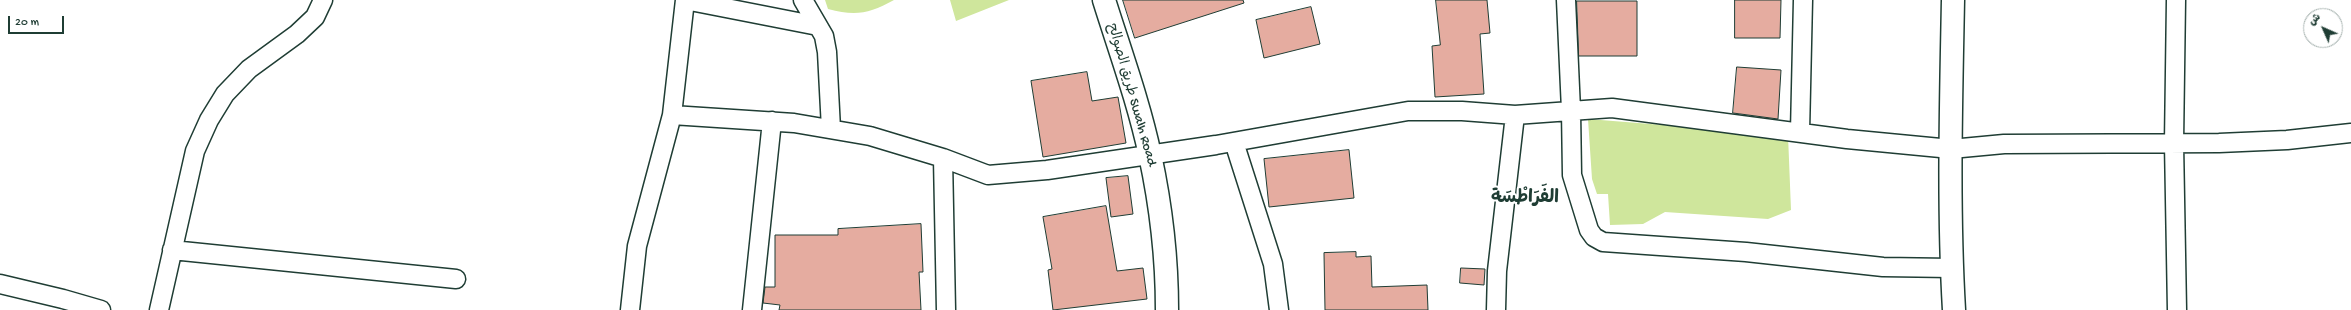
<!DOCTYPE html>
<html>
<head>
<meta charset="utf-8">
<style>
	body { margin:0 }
	#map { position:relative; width:2351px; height:310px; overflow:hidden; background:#fff; font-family:"Gochi Hand","Playpen Sans Arabic",sans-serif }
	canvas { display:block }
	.north { position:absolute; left:2303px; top:8px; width:40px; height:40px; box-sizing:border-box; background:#fff; border:1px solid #a5b1ae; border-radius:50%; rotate:315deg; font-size:11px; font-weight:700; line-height:16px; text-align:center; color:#1f3d34 }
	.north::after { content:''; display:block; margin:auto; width:14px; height:18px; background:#1f3d34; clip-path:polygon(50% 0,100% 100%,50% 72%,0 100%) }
	.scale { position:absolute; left:8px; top:16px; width:56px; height:18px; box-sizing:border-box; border:2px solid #1f3d34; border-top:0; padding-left:5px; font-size:12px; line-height:14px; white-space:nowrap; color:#1f3d34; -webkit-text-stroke:3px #fff; paint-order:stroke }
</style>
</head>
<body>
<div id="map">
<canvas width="2351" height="310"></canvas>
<div class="north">ش</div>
<div class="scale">20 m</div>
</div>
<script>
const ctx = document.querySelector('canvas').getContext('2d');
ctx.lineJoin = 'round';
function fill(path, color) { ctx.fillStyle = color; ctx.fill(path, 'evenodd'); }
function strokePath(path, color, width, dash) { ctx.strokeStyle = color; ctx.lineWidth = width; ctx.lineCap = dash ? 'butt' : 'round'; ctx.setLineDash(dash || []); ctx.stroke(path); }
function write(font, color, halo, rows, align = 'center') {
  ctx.font = font + ' "Gochi Hand","Playpen Sans Arabic",sans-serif'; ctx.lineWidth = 4; ctx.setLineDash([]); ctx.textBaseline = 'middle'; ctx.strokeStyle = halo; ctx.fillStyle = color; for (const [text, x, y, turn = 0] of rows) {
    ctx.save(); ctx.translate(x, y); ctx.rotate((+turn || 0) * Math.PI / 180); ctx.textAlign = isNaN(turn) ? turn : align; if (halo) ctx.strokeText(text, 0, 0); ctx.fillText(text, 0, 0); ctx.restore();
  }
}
fill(new Path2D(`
	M 825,0 L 894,0 C 869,14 855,16 828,9 Z
	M 950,0 L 1009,0 L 956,21 Z
	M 1588,119 L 1788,135 L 1791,210 L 1768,219 L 1665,212 L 1643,224 L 1610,225 L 1608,194 L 1597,194 L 1592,179 Z`), '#cfe69c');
const building = new Path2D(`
	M 1123,0 L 1243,0 L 1244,3 L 1135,38 Z
	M 1436,0 L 1487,0 L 1490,33 L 1480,34 L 1484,94 L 1435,97 L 1432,46 L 1440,45 Z
	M 1735,0 L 1781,0 L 1780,38 L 1735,38 Z
	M 1577,1 L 1637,1 L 1637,56 L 1579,56 Z
	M 1311,7 L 1320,44 L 1264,58 L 1256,20 Z
	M 1737,67 L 1781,70 L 1778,119 L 1733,113 Z
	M 1087,72 L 1092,101 L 1118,97 L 1126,143 L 1043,157 L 1031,81 Z
	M 1349,150 L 1354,198 L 1269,207 L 1264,159 Z
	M 1128,176 L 1133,214 L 1111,217 L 1106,178 Z
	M 1106,206 L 1117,271 L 1143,268 L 1147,299 L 1053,310 L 1048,270 L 1052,269 L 1043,217 Z
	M 921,224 L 923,272 L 919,272 L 921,310 L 779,310 L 780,305 L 763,303 L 765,287 L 775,287 L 775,235 L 838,235 L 838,229 Z
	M 1356,252 L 1356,257 L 1371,256 L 1372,287 L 1427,285 L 1428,310 L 1325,310 L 1324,253 Z
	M 1461,268 L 1485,269 L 1484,285 L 1460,283 Z`);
fill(building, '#e5aca0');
strokePath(building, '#1f3d34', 1);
const street = new Path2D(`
	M 685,0 L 818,26
	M 803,0 L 824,36 L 827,52 L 831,129
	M 1566,0 L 1571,110 L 1572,175 L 1589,230 L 1594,237 L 1603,242 L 1746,252 L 1883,267 L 1952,268
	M 2176,0 L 2174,143 L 2177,310
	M 672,115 L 794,123 L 870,136 L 943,158 L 988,175 L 1047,170 L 1216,145 L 1408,111 L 1462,111 L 1515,115 L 1612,108 L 1847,139 L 1951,149 L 2004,144 L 2219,143 L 2287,140 L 2351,133
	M 1800,132 L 1803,0
	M 1234,142 L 1273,264 L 1279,310
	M 943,158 L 946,310
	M 172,250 L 456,279
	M 0,284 L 63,299 L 101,310
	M 159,310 L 195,151 L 209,120 L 225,94 L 249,69 L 297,34 L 315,17 L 323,0
	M 630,310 L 637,246 L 672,115 L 685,0
	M 752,310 L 772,121
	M 1496,310 L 1497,271 L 1515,115`);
const secondary = new Path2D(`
	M 1104,0 C 1120,51 1139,103 1150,155 C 1161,206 1167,259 1167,310
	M 1953,0 C 1951,103 1948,207 1954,310`);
strokePath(street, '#1f3d34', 21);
strokePath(secondary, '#1f3d34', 25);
strokePath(street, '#fff', 18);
strokePath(secondary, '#fff', 22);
write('14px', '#1f3d34', '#fff', [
	["طريق الصوالح Swalh Road",1131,95,74]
]);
write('bold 18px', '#1f3d34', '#fff', [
	["الفَرَاطْسَة",1525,199]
]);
</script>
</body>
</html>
